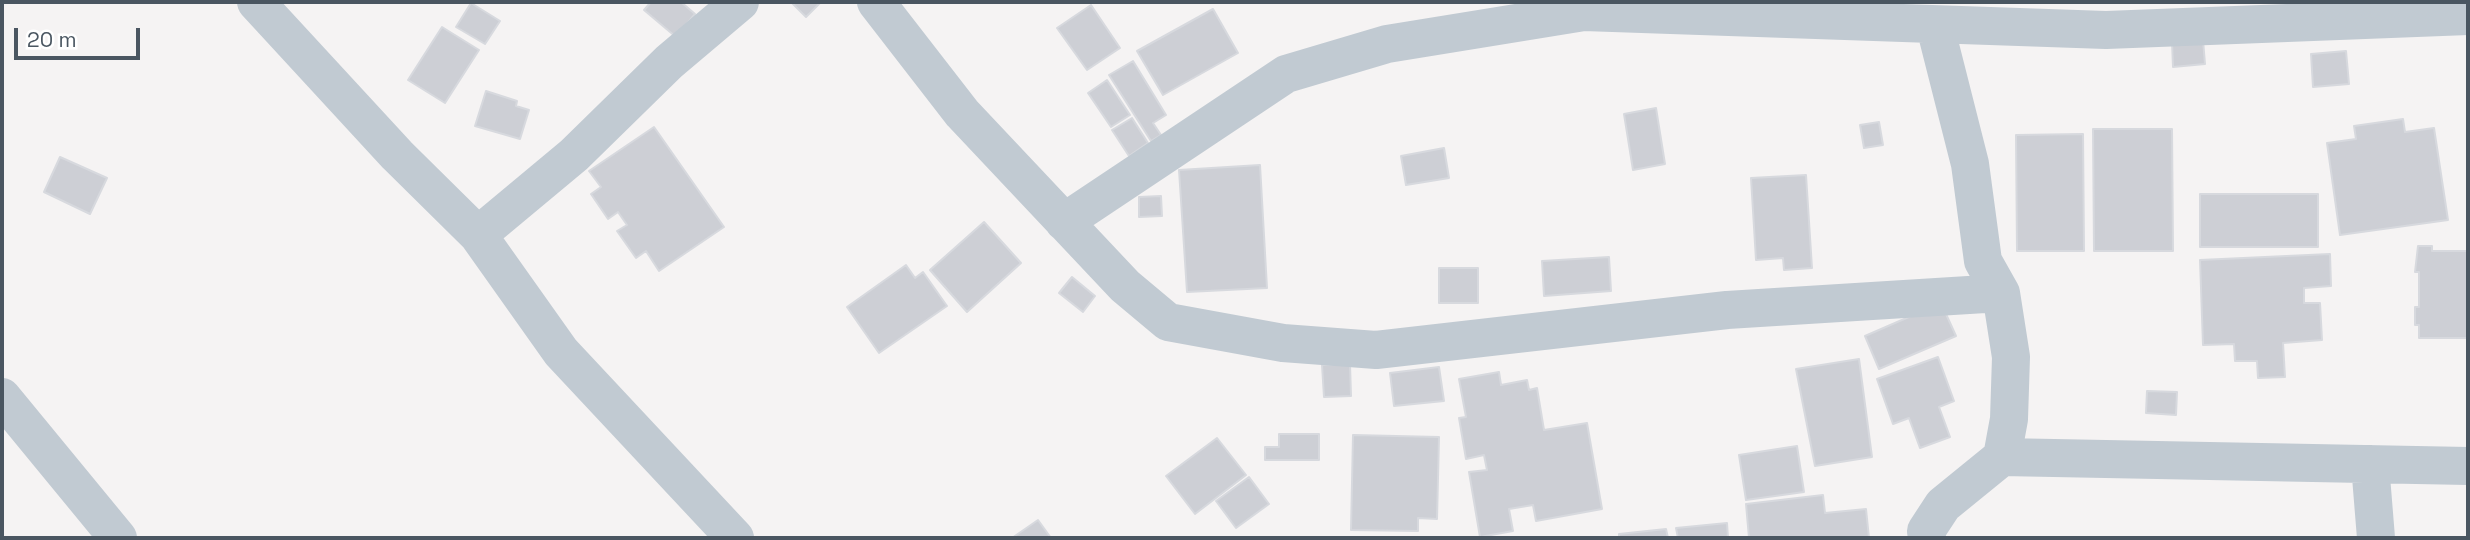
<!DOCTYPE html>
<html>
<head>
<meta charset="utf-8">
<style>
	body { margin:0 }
	#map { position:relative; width:2470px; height:540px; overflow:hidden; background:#f5f3f3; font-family:"Space Grotesk",sans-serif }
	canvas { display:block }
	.frame { position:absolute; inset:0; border:4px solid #4a5661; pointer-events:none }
	.scale { position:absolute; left:14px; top:28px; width:126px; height:32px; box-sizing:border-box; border:4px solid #4a5661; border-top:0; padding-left:9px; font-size:21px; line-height:24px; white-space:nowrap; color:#4a5661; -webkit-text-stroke:5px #fff; paint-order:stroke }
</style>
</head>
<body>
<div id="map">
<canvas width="2470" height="540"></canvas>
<div class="frame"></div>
<div class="scale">20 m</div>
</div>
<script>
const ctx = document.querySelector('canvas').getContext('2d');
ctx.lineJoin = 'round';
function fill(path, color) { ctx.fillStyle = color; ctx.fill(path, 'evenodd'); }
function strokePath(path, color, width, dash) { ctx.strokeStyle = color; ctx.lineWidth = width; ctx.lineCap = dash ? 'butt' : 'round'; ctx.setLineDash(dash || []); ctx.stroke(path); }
const building = new Path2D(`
	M 651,2 L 681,2 L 695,14 L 676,37 L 644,10 Z
	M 791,2 L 821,2 L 806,17 Z
	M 471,3 L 500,21 L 485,44 L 456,27 Z
	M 1091,5 L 1120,48 L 1087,70 L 1057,28 Z
	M 1213,9 L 1238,53 L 1163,95 L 1137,51 Z
	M 442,27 L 479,50 L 445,103 L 408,80 Z
	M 2203,40 L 2205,64 L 2173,67 L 2172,42 Z
	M 2346,51 L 2349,84 L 2313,87 L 2311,54 Z
	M 1133,61 L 1166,115 L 1153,123 L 1161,135 L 1151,141 L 1109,75 Z
	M 1107,80 L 1130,115 L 1111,127 L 1088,93 Z
	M 486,91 L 517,101 L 516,106 L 529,110 L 520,139 L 475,126 Z
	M 1656,108 L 1665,164 L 1633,170 L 1624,114 Z
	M 1132,118 L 1148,143 L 1129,156 L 1112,130 Z
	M 2403,119 L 2405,132 L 2434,128 L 2448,220 L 2340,235 L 2327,143 L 2356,139 L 2354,126 Z
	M 1879,122 L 1883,145 L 1864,148 L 1860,125 Z
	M 654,127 L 724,227 L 659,271 L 646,251 L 636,258 L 617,231 L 627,225 L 618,212 L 608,219 L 591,194 L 601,187 L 589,171 Z
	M 2093,129 L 2172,129 L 2173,251 L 2094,251 Z
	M 2083,134 L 2084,251 L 2017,251 L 2016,135 Z
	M 1444,148 L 1449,178 L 1406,185 L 1401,156 Z
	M 60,157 L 107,178 L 90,214 L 44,192 Z
	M 1260,165 L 1267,288 L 1187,292 L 1179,170 Z
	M 1806,175 L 1812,268 L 1784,270 L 1783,258 L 1756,260 L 1751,178 Z
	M 2200,194 L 2318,194 L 2318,247 L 2200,247 Z
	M 1161,196 L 1162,216 L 1139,217 L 1139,197 Z
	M 984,222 L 1021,263 L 967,312 L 930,270 Z
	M 2418,246 L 2432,246 L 2432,251 L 2468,251 L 2468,338 L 2419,338 L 2419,325 L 2415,325 L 2415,307 L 2419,307 L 2419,272 L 2415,272 Z
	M 2330,254 L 2331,286 L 2304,288 L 2304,303 L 2320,303 L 2322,340 L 2283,343 L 2285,377 L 2258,378 L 2257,361 L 2235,361 L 2234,344 L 2203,345 L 2200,260 Z
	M 1609,257 L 1611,291 L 1544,296 L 1542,261 Z
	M 906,265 L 915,278 L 923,272 L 947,306 L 879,353 L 847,307 Z
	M 1439,268 L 1478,268 L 1478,303 L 1439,303 Z
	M 1072,277 L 1095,296 L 1083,312 L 1059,293 Z
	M 1941,303 L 1956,336 L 1879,369 L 1865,336 Z
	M 1938,357 L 1954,401 L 1939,407 L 1950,437 L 1920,448 L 1909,418 L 1893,424 L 1877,379 Z
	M 1859,359 L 1872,457 L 1815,466 L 1796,369 Z
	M 1350,364 L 1351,396 L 1324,397 L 1322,365 Z
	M 1439,367 L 1444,401 L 1394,406 L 1390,373 Z
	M 1499,372 L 1501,385 L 1527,380 L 1529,390 L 1537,388 L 1544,430 L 1587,423 L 1602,509 L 1536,521 L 1533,505 L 1509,509 L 1513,531 L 1480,537 L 1469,472 L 1487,470 L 1484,455 L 1466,459 L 1459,418 L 1466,417 L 1459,379 Z
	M 2147,391 L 2177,392 L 2176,415 L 2146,413 Z
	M 1279,434 L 1319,434 L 1319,460 L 1265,460 L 1265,447 L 1279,447 Z
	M 1353,435 L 1439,437 L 1437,519 L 1418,518 L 1418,531 L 1351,530 Z
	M 1217,438 L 1246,475 L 1195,514 L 1166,476 Z
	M 1797,446 L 1804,492 L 1746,500 L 1739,455 Z
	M 1249,477 L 1269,504 L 1236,528 L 1216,501 Z
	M 1823,495 L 1825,513 L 1866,509 L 1869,538 L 1749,538 L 1746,504 Z
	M 1038,520 L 1051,538 L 1012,538 Z
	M 1727,523 L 1728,538 L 1678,538 L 1676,528 Z
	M 1666,529 L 1668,538 L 1619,538 L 1619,534 Z`);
fill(building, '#cdcfd5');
strokePath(building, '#d7d9de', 2);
strokePath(new Path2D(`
	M 256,2 L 397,155 L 478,235 L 561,352 L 735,538
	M 876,2 L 962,113 L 1125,286 L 1168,322 L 1283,343 L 1376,350 L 1727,310 L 2001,293
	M 1064,222 L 1286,74 L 1387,44 L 1584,12 L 2106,30 L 2468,16
	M 478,235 L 574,155 L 669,62 L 740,2
	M 2,397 L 118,538
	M 2002,457 L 2468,466
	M 2370,464 L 2376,538
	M 1927,538 L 1926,531 L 1943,505 L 2002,457 L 2009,419 L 2011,357 L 2001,293 L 1983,261 L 1970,164 L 1935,26`), '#c1cad2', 38);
</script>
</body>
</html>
